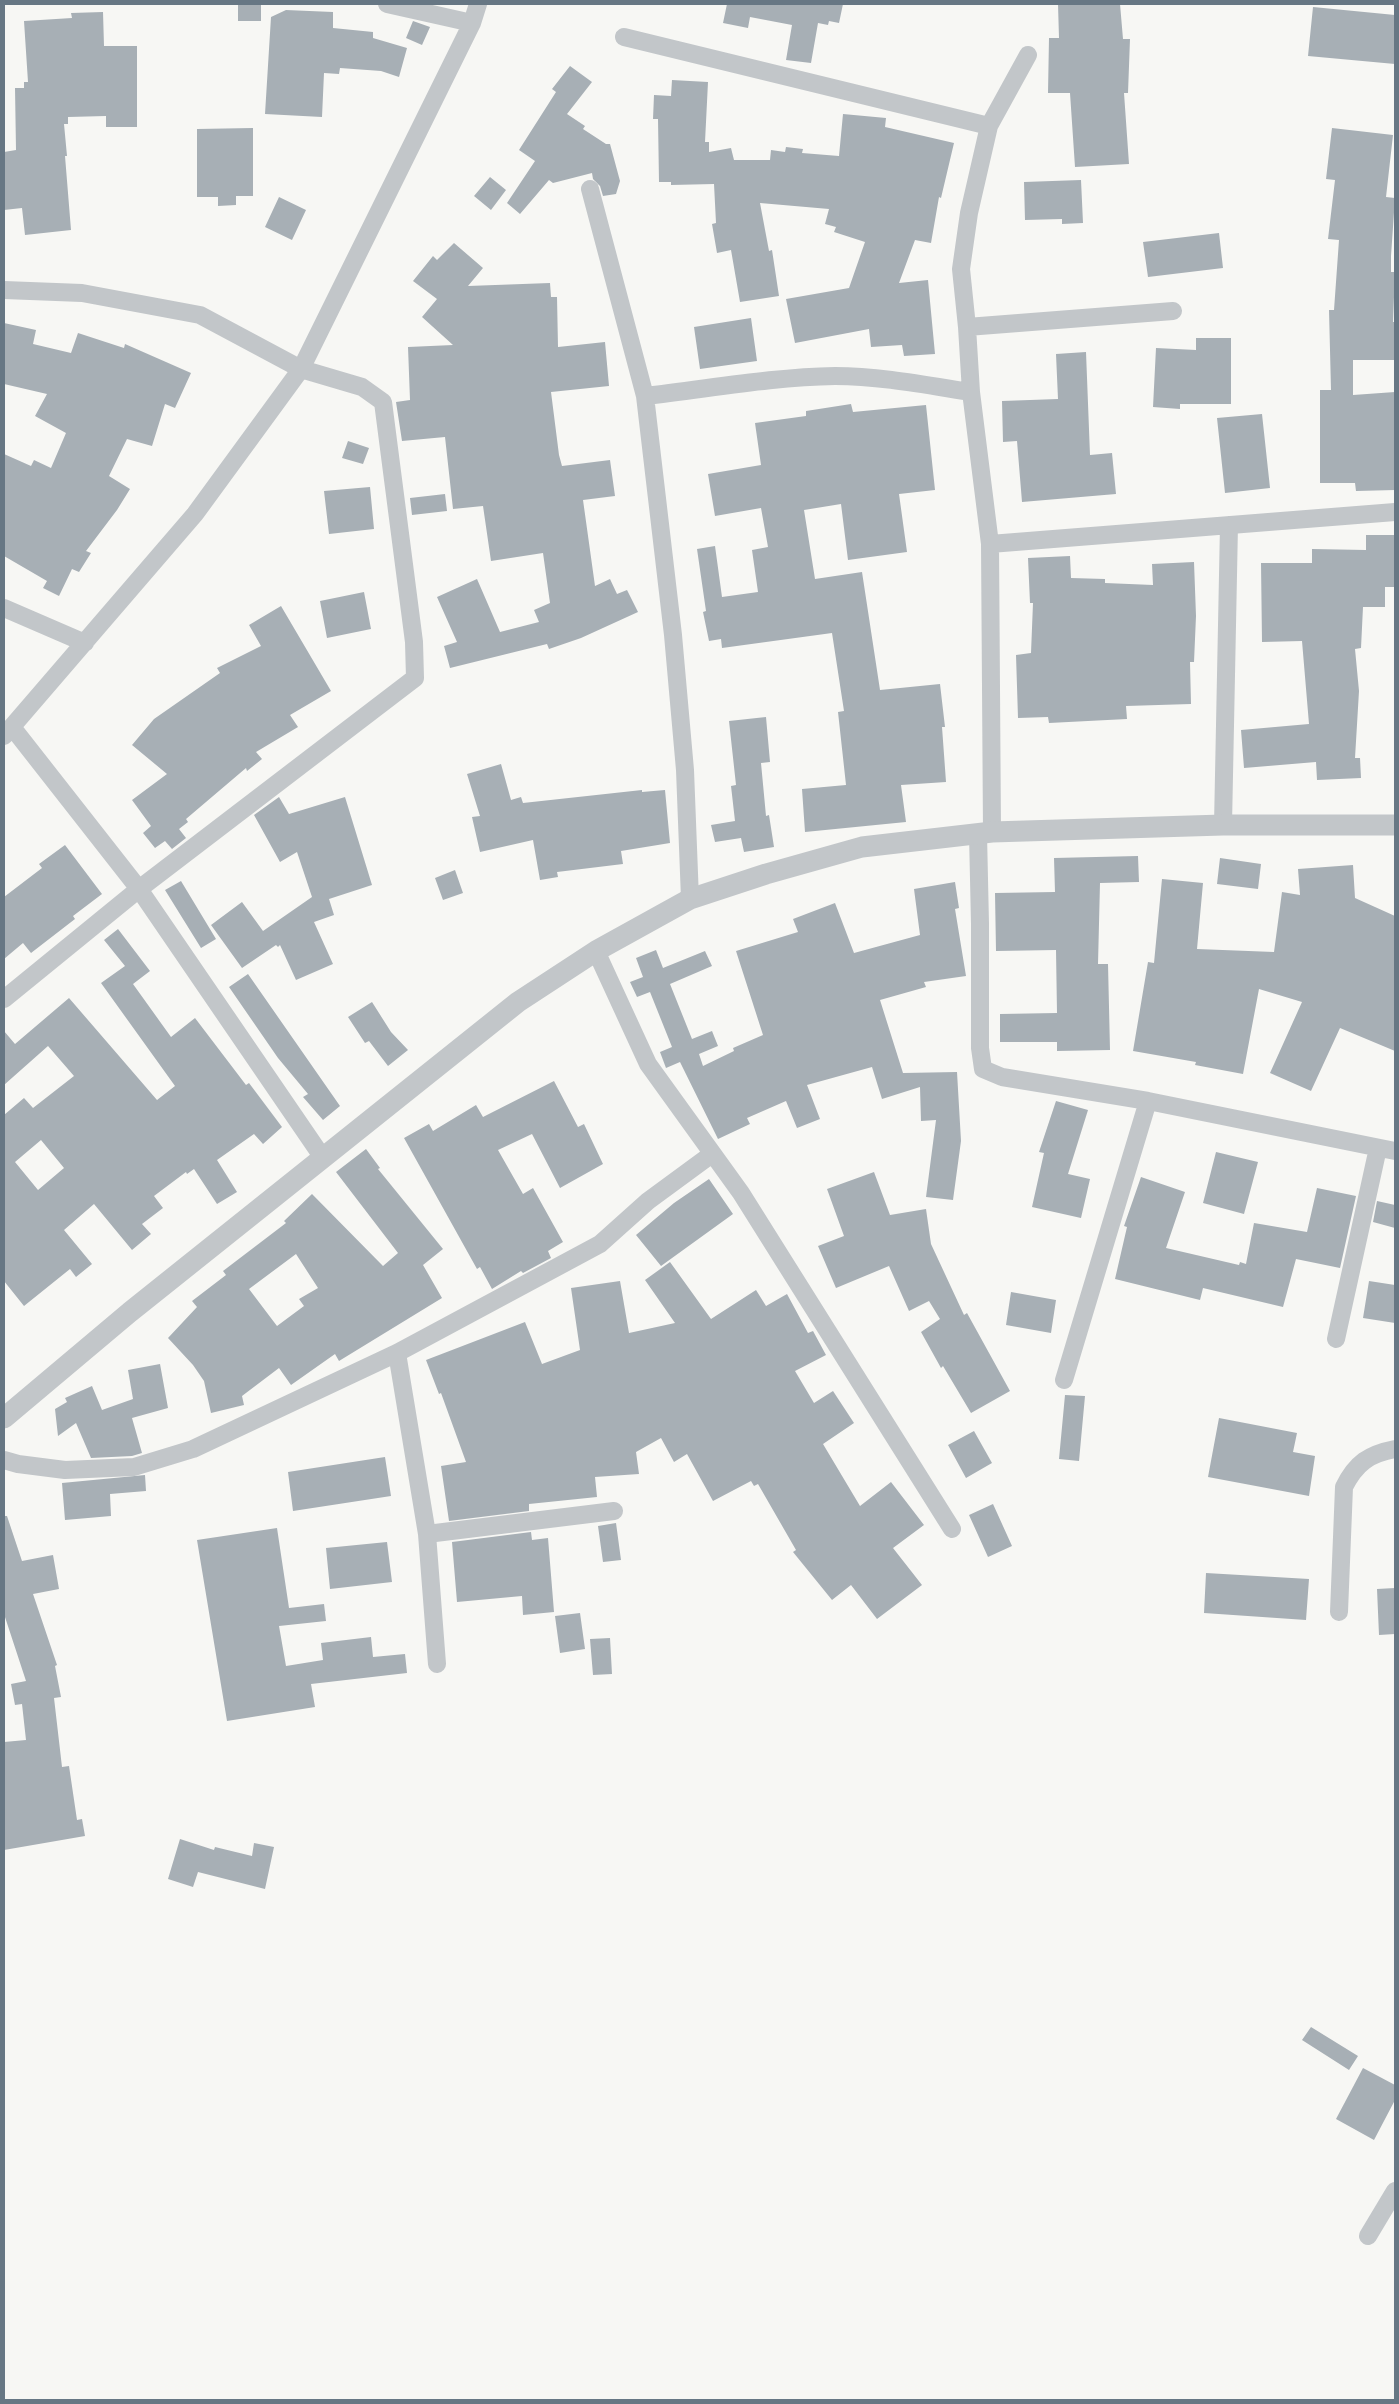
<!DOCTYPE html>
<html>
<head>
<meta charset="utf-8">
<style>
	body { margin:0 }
	#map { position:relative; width:1399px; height:2404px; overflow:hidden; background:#f7f7f4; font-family:Roboto,sans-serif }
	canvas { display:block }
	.frame { position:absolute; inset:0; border:5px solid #677784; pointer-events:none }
</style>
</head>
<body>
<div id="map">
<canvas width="1399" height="2404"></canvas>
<div class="frame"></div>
</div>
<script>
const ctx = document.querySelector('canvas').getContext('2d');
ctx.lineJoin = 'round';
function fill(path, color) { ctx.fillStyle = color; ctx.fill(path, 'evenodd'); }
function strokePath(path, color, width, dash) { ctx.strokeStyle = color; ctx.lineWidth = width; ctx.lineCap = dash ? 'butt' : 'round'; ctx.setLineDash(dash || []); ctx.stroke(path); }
fill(new Path2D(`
	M 238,4 L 261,4 L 261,21 L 238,21 Z
	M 727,4 L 843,4 L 839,23 L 829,21 L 828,25 L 818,23 L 811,63 L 786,60 L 792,25 L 750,17 L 748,28 L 723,23 Z
	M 1058,4 L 1120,4 L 1123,39 L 1130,39 L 1128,93 L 1124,93 L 1129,164 L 1075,167 L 1070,93 L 1048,93 L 1049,38 L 1059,38 Z
	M 1313,7 L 1395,15 L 1395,64 L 1308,56 Z
	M 286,10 L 333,12 L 333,28 L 373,32 L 373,38 L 407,48 L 399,77 L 381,71 L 340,68 L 339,74 L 324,73 L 322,117 L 265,114 L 271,17 Z
	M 103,12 L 104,46 L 137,46 L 137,127 L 106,127 L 106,116 L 68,117 L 68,124 L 64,124 L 67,156 L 65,156 L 71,230 L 25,235 L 22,208 L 4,210 L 4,152 L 16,150 L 15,88 L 24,88 L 24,82 L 28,82 L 24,21 L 72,18 L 71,13 Z
	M 413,21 L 430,27 L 422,45 L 406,38 Z
	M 570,66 L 592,82 L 567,114 L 585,126 L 583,129 L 606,144 L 610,144 L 620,181 L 616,194 L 603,196 L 600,186 L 593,179 L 592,173 L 553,183 L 549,180 L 520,214 L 507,203 L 535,161 L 519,150 L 556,92 L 552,89 Z
	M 672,80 L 708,82 L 705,142 L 709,142 L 709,152 L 731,148 L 734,160 L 770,160 L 771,150 L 785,152 L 786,147 L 803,149 L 802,153 L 839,156 L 843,114 L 886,118 L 885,127 L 954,143 L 941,198 L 939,197 L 931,243 L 915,240 L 899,283 L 928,280 L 935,354 L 904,356 L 902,345 L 871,347 L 869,329 L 795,343 L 786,299 L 849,288 L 865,242 L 834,232 L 836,227 L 825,224 L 829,209 L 760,203 L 769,251 L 772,250 L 779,296 L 740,302 L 731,250 L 717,253 L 712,224 L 716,223 L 714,184 L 671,185 L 671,182 L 659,182 L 658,119 L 653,119 L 654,95 L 671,96 Z
	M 253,128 L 253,196 L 236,196 L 236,205 L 218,206 L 218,197 L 197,197 L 197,129 Z
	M 1332,128 L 1393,135 L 1386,197 L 1395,198 L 1391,256 L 1391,272 L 1395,272 L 1393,322 L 1395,322 L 1395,360 L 1353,360 L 1353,395 L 1395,392 L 1395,490 L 1356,491 L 1355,483 L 1320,483 L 1320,390 L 1331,390 L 1329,310 L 1334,310 L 1339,240 L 1328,239 L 1335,180 L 1326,179 Z
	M 490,177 L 506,190 L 491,210 L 474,196 Z
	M 1081,180 L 1083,223 L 1062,224 L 1062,219 L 1025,220 L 1024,182 Z
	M 279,197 L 306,210 L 292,240 L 265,227 Z
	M 1219,233 L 1223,268 L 1148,277 L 1143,242 Z
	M 454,243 L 483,268 L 468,286 L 550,283 L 551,297 L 557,297 L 558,347 L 605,342 L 609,386 L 551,392 L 559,455 L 562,466 L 610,460 L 615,496 L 583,500 L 595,586 L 610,579 L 617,594 L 627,590 L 638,612 L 581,638 L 549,649 L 547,644 L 450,668 L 444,646 L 457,642 L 437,597 L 477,579 L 500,632 L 539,622 L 534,610 L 550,603 L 543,553 L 491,561 L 483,506 L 453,509 L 445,437 L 402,441 L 396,402 L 410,400 L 408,347 L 453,345 L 422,317 L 437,299 L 413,281 L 433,256 L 437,260 Z
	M 751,318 L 757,361 L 700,369 L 694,327 Z
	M 4,323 L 36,330 L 33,344 L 71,353 L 78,333 L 124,348 L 125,344 L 191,373 L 175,408 L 165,404 L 152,446 L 127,439 L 109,476 L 130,489 L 117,510 L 86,551 L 91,553 L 79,572 L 72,569 L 59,596 L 43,588 L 47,581 L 4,556 L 4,454 L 31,466 L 34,460 L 51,468 L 66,433 L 35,416 L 47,394 L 4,384 Z
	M 1196,338 L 1231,338 L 1231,404 L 1180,404 L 1180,409 L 1153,407 L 1156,348 L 1196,350 Z
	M 1086,352 L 1090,455 L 1112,453 L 1116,494 L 1022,502 L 1017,441 L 1003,442 L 1002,401 L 1058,399 L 1056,354 Z
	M 851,404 L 853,412 L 926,405 L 935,490 L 899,494 L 907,552 L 848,560 L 841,504 L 804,510 L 815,579 L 862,572 L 880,690 L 940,684 L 945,727 L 942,727 L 946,782 L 901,785 L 906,822 L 805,832 L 802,789 L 846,785 L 838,712 L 844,711 L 832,633 L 722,648 L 721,639 L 709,641 L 703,612 L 706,611 L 697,549 L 715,546 L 722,597 L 758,592 L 752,550 L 768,547 L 761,508 L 715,516 L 708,474 L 761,465 L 755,423 L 806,416 L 806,411 Z
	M 1262,414 L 1270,488 L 1225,493 L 1217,418 Z
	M 348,441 L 369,448 L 363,464 L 342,458 Z
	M 370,487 L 374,529 L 329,534 L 324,491 Z
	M 445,494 L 447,511 L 412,515 L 410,498 Z
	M 1366,535 L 1395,535 L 1395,587 L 1385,587 L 1385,607 L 1363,607 L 1361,648 L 1355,649 L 1359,691 L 1355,758 L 1360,758 L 1361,778 L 1317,780 L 1316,762 L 1244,768 L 1241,730 L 1309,724 L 1302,641 L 1262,642 L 1261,563 L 1312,563 L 1312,549 L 1366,550 Z
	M 1070,556 L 1071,578 L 1105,579 L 1105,583 L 1153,585 L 1152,564 L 1194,562 L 1196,616 L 1194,662 L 1190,662 L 1191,704 L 1126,706 L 1127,719 L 1049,723 L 1048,717 L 1018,718 L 1016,655 L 1031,653 L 1033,603 L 1030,603 L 1028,558 Z
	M 364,592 L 371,629 L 327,638 L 320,601 Z
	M 281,606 L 331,691 L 290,715 L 298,727 L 256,752 L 262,759 L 247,771 L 246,768 L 186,819 L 188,822 L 179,829 L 186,838 L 172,849 L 165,841 L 155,848 L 143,833 L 151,826 L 132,800 L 167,774 L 132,745 L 154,719 L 220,673 L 217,668 L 261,646 L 249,625 Z
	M 766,717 L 770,762 L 761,763 L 766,816 L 769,815 L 774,847 L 744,852 L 741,838 L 715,842 L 711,825 L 735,821 L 731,786 L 736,785 L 729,721 Z
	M 501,764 L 511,800 L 521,797 L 523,803 L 642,790 L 642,792 L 665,790 L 670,843 L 621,851 L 623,864 L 557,872 L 558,877 L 540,880 L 533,840 L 480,852 L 472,817 L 480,816 L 467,774 Z
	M 279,797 L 289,814 L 345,797 L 372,885 L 329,899 L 334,915 L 314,922 L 333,964 L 296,980 L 280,945 L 278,947 L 276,945 L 242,968 L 211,925 L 242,902 L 263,931 L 312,897 L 297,852 L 280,862 L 254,815 Z
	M 65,845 L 102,894 L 73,916 L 75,919 L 31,953 L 23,943 L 4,959 L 4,897 L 42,868 L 39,864 Z
	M 1138,856 L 1139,882 L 1100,883 L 1098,964 L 1108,964 L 1110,1050 L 1057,1051 L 1057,1042 L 1000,1042 L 1000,1014 L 1057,1013 L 1056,950 L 996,951 L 995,893 L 1055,892 L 1054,858 Z
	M 1220,858 L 1261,864 L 1258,889 L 1217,884 Z
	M 1353,865 L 1355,898 L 1395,916 L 1395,1051 L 1340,1028 L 1311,1091 L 1270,1073 L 1302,1002 L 1259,989 L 1243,1074 L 1195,1065 L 1196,1062 L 1133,1051 L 1148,962 L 1154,963 L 1162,879 L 1203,883 L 1197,949 L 1274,952 L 1282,892 L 1300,895 L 1298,869 Z
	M 455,870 L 463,893 L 443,900 L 435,878 Z
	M 181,881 L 216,939 L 201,948 L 165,890 Z
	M 955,882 L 959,908 L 955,909 L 966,976 L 924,982 L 926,987 L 880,1000 L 903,1073 L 957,1072 L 961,1141 L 953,1200 L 926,1197 L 936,1120 L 921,1121 L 920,1087 L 882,1099 L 872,1067 L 807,1085 L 820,1119 L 797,1128 L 786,1101 L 747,1118 L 750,1124 L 718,1139 L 680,1062 L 666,1068 L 660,1052 L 672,1047 L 650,992 L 637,997 L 630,982 L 643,977 L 636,958 L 656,950 L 663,968 L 705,951 L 712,966 L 670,984 L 692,1039 L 712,1031 L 718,1046 L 699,1054 L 703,1066 L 734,1051 L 733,1048 L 763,1035 L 736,951 L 798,932 L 793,919 L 835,903 L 854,953 L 920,935 L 914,889 Z
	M 118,929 L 150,971 L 133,984 L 171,1037 L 195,1018 L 246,1085 L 249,1083 L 282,1127 L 263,1144 L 254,1134 L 217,1160 L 237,1192 L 217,1204 L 194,1169 L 187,1174 L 186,1172 L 154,1196 L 163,1208 L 142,1224 L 151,1234 L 132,1250 L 94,1204 L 64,1230 L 92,1264 L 76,1277 L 70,1269 L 24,1306 L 4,1281 L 4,1115 L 24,1098 L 33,1108 L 74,1076 L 48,1046 L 4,1085 L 4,1031 L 15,1044 L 69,998 L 157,1100 L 175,1086 L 101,983 L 125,966 L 104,940 ZM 41,1140 L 64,1168 L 38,1190 L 15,1162 Z
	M 248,974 L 340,1106 L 323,1120 L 303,1097 L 308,1094 L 278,1058 L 229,987 Z
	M 372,1002 L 391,1032 L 408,1050 L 388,1066 L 369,1041 L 365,1043 L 348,1017 Z
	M 554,1081 L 578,1127 L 584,1124 L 603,1164 L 560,1188 L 532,1134 L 498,1150 L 523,1194 L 533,1188 L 563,1242 L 548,1251 L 551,1258 L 523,1273 L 521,1271 L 492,1289 L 480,1267 L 477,1269 L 404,1138 L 429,1124 L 433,1131 L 476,1105 L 483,1117 Z
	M 1056,1101 L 1088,1110 L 1068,1174 L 1090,1179 L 1081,1218 L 1032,1207 L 1044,1153 L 1039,1152 Z
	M 366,1149 L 380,1168 L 378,1169 L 443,1249 L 423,1265 L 442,1298 L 339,1361 L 335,1354 L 291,1385 L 279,1368 L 242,1396 L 244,1405 L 211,1413 L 204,1381 L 193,1365 L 168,1338 L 197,1307 L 192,1301 L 226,1275 L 223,1271 L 286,1223 L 284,1221 L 312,1194 L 383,1266 L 398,1253 L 336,1172 ZM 296,1254 L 318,1288 L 299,1299 L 304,1306 L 277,1326 L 249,1289 Z
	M 1216,1152 L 1258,1162 L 1244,1214 L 1203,1203 Z
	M 874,1172 L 890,1215 L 926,1209 L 931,1244 L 964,1315 L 967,1313 L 1010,1391 L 971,1413 L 943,1366 L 941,1368 L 921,1332 L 940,1319 L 929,1301 L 909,1311 L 889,1266 L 836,1288 L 818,1246 L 844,1236 L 827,1189 Z
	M 1141,1177 L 1185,1192 L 1166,1248 L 1239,1265 L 1240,1262 L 1246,1264 L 1254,1223 L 1307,1232 L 1317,1188 L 1356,1196 L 1340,1268 L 1296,1259 L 1283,1307 L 1203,1288 L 1200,1300 L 1115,1279 L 1127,1227 L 1124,1226 Z
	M 709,1179 L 733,1214 L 661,1266 L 636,1235 L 674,1203 Z
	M 1377,1201 L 1395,1205 L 1395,1228 L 1373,1222 Z
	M 670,1262 L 711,1319 L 756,1290 L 766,1306 L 787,1294 L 808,1333 L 813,1331 L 826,1355 L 795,1371 L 814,1403 L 833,1391 L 854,1423 L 823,1444 L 860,1506 L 891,1482 L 924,1525 L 893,1548 L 922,1585 L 877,1619 L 851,1585 L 832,1600 L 793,1552 L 796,1550 L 758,1484 L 754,1486 L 751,1481 L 713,1501 L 687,1454 L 674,1462 L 661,1438 L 636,1452 L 639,1474 L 595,1477 L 597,1497 L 529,1504 L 529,1511 L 449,1521 L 441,1466 L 466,1462 L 441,1393 L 439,1394 L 426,1360 L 525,1322 L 542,1364 L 580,1350 L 571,1288 L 620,1281 L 629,1333 L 675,1323 L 645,1280 Z
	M 1369,1281 L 1395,1285 L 1395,1323 L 1363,1318 Z
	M 1011,1292 L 1056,1300 L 1051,1333 L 1006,1325 Z
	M 160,1364 L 168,1408 L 132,1418 L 142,1453 L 132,1456 L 91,1458 L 76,1423 L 58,1436 L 55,1409 L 67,1402 L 65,1398 L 92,1386 L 102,1410 L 133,1399 L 128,1370 Z
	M 1065,1395 L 1085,1396 L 1079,1461 L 1059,1459 Z
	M 1219,1418 L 1297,1433 L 1293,1452 L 1315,1456 L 1309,1496 L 1208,1477 Z
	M 974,1431 L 992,1463 L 966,1478 L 948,1445 Z
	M 385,1457 L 391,1496 L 293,1511 L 288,1472 Z
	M 145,1475 L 146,1491 L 110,1494 L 111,1516 L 65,1520 L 62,1483 Z
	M 993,1504 L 1012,1546 L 988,1557 L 969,1515 Z
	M 4,1516 L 7,1516 L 22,1561 L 53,1555 L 59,1589 L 33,1594 L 57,1665 L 55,1666 L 61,1697 L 54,1698 L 62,1767 L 69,1766 L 77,1820 L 82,1819 L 85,1836 L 4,1850 L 4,1742 L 26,1740 L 22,1704 L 15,1705 L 11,1684 L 26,1681 L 4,1614 Z
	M 616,1523 L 621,1560 L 603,1562 L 598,1526 Z
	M 277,1528 L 289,1608 L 324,1604 L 326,1621 L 279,1626 L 286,1666 L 323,1660 L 321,1643 L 371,1637 L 373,1657 L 405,1654 L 407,1673 L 311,1684 L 315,1707 L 227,1721 L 197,1540 Z
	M 531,1532 L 532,1540 L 548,1538 L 554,1612 L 523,1615 L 522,1596 L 457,1602 L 452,1542 Z
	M 387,1542 L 392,1582 L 330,1589 L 326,1548 Z
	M 1206,1573 L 1309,1579 L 1306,1620 L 1204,1613 Z
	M 1395,1588 L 1395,1634 L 1379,1635 L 1377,1589 Z
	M 580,1613 L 585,1649 L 560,1653 L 555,1616 Z
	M 610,1638 L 612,1674 L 593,1675 L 590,1639 Z
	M 180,1839 L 214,1850 L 215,1847 L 252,1856 L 254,1843 L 274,1847 L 265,1889 L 198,1872 L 193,1887 L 168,1879 Z
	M 1311,2027 L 1358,2056 L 1349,2070 L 1302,2040 Z
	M 1363,2068 L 1395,2085 L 1395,2100 L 1374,2140 L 1336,2119 Z`), '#a7afb5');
strokePath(new Path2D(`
	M 387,4 L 472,23
	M 624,37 L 989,126
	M 590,189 L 645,396 L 673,635 L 685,770 L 690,899
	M 4,290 L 82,293 L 200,315 L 301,369 L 362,387 L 383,402 L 414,642 L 415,678 L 139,889 L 4,999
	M 967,327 L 1173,311
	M 645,396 C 708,389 772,377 835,376 C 880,376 926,385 971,392
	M 990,544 L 1395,512
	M 4,608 L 85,643
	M 12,727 L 139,889 L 323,1158
	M 4,736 L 195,514 L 301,369 L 472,23 L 478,4
	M 1223,825 L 1229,525
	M 992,832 L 990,544 L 971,392 L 967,327 L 961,269 L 969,213 L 989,126 L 1028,55
	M 978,834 L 980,924 L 980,1048 L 983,1069 L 1002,1077 L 1148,1101 L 1395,1151
	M 596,951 L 648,1064 L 741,1193 L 952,1529
	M 1336,1339 L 1378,1148
	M 397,1353 L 427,1534 L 437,1664
	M 1064,1380 L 1148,1101
	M 4,1460 L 18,1464 L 65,1470 L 134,1467 L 193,1449 L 397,1353 L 600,1244 L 648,1201 L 712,1154
	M 427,1534 L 614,1511
	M 1339,1612 L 1344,1487 C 1356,1463 1369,1454 1395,1449
	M 1368,2236 L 1395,2191`), '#c2c6c9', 18);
strokePath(new Path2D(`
	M 4,1418 L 130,1312 L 518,1002 L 596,951 L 690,899 L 766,874 L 862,847 L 992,832 L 1223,825 L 1395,825`), '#c2c6c9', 21);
</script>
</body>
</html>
